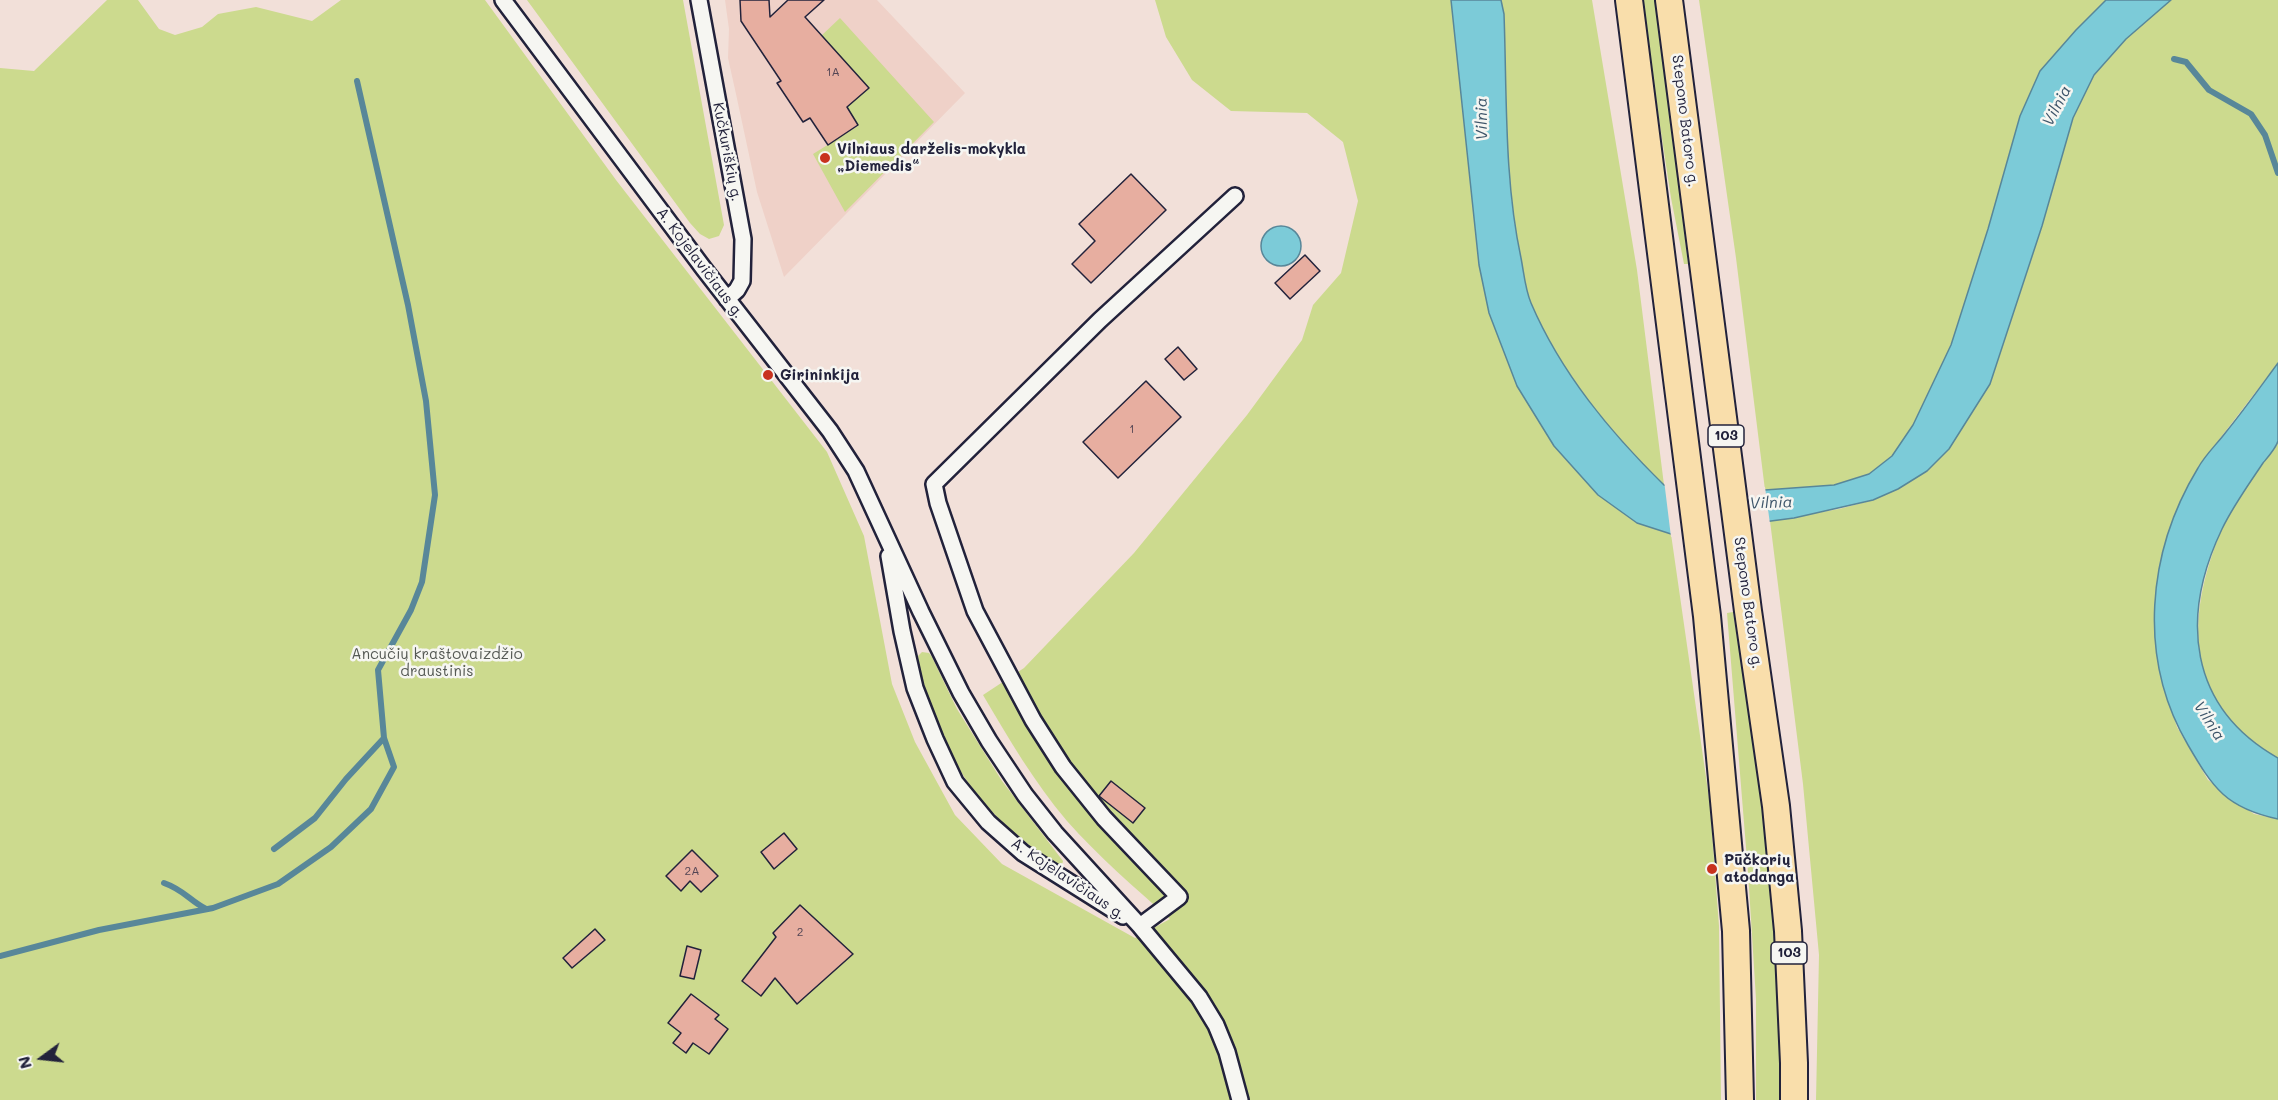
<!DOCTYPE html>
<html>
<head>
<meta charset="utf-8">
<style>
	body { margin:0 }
	#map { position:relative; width:2278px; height:1100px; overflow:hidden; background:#f2e0d9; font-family:Mali,sans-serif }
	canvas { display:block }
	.north { position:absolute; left:12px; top:1028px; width:60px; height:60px; -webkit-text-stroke:4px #f6f6f2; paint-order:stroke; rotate:255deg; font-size:16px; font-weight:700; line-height:24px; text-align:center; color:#22223b }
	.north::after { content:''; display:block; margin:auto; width:21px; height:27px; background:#22223b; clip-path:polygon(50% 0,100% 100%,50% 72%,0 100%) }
</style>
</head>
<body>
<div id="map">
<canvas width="2278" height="1100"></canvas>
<div class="north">N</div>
</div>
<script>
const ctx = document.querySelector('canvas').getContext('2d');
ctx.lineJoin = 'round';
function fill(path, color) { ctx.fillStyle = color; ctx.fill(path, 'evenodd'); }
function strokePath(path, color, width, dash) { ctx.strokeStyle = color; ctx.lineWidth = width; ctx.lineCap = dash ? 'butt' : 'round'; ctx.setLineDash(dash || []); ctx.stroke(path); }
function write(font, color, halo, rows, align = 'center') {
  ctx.font = font + ' Mali,sans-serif'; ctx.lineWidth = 5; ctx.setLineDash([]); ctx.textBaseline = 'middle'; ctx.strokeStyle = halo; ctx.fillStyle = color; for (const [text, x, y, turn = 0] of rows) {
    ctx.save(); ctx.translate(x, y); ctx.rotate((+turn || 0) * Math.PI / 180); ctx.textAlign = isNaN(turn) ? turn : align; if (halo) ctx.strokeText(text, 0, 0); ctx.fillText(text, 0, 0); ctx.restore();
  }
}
fill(new Path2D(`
	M 725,0 L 877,0 L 965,93 L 784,277 L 757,192 L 736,94 L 728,58 L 729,29 Z`), '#efd1c8');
fill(new Path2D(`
	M 107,0 L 138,0 L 159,29 L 175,35 L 202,27 L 218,14 L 256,7 L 312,21 L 341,0 L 485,0 L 616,180 L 827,452 L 864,536 L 892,684 L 915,742 L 955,815 L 1002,864 L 1135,938 L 1170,919 C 1134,887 1098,856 1067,821 C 1034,782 1009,739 983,695 L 1024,668 L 1134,553 L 1247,415 L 1302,340 L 1313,305 L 1341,273 L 1358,201 L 1343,142 L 1307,113 L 1231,111 L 1192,80 L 1166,37 L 1155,0 L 1451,0 L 1479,265 L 1489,313 L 1517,386 L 1554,446 L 1637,523 L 1671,534 L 1710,805 L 1719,926 L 1721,1100 L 0,1100 L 0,68 L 34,71 Z
	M 527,0 L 683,0 L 724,225 L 719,236 L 709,239 L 700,234 L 690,223 Z
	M 1501,0 L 1592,0 L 1637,270 L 1664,485 C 1610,432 1561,373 1531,303 C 1525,289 1524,273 1521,258 C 1504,179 1507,95 1504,14 Z
	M 1641,0 L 1657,0 L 1688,264 L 1684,264 L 1671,198 Z
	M 1699,0 L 2106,0 L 2076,30 L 2020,116 L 1988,229 L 1951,345 L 1913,425 L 1892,456 L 1869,474 L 1834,485 L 1765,490 L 1736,258 Z
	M 2171,0 L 2278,0 L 2278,363 L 2198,467 L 2159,670 L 2177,727 L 2208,780 L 2254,814 L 2278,819 L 2278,1100 L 1816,1100 L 1819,955 L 1803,784 L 1770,521 L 1839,509 L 1873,500 L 1898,489 L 1927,471 L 1949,449 L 1990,384 L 2042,226 L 2073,118 L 2094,75 L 2126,39 Z
	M 840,18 L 934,122 L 845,212 L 813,154 L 858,126 L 847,107 L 869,88 L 821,36 Z
	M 2278,442 L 2278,758 C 2185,705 2184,621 2221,531 C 2235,499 2259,470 2278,442 Z
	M 1733,612 C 1741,666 1753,720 1759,774 C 1772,882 1779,991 1781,1100 L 1756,1100 L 1756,999 L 1748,872 L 1727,613 Z
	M 922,652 L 929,653 L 932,657 L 957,709 L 1002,781 L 1063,861 L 1062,865 L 1056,866 C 1030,846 1005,827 983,802 C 953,768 922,701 918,656 Z`), '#ccda8e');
const water = new Path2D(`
	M 1451,0 L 1501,0 L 1504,14 C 1507,95 1504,179 1521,258 C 1524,273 1525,289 1531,303 C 1561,373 1610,432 1664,485 L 1765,490 L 1834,485 L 1869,474 L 1892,456 L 1913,425 L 1951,345 L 1988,229 L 2020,116 L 2040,71 L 2076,30 L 2106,0 L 2171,0 L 2126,39 L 2094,75 L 2073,118 L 2042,226 L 1990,384 L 1949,449 L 1927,471 L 1898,489 L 1873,500 L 1794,518 L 1671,534 L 1637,523 L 1598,495 L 1554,446 L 1517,386 L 1489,313 L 1479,265 Z
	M1261 246a20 20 0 1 1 40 0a20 20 0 1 1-40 0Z
	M 2278,363 C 2278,381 2278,400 2278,418 C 2278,425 2278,434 2278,441 C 2276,448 2268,457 2263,463 C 2249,484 2233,506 2222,529 C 2180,617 2188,707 2278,758 L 2278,819 C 2226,808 2213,788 2188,745 C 2137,658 2147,552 2198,468 C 2205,455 2217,444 2226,432 C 2244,410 2261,386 2278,363 Z`);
fill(water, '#7ccbd8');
strokePath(water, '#588799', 1.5);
fill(new Path2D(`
	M 1664,480 L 1677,485 L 1765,487 L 1770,524 L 1671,537 Z`), '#f2e0d9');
strokePath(new Path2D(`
	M 2174,59 L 2186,62 L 2209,90 L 2251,114 L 2265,135 L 2278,173
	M 274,849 L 315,818 L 346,779 L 384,738
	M 164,883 C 184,890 189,900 206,909
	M 0,956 L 99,930 L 213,908 L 278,884 L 331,847 L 371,809 L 394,767 L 384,738 L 378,670 L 411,610 L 422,582 L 435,495 L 426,401 L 408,305 L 357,81`), '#588799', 6);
const building = new Path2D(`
	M 740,0 L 769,0 L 770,17 L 788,0 L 824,0 L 805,17 L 869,88 L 847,107 L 858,125 L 828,145 L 810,118 L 803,122 L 777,83 L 781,81 L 741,21 Z
	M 1131,174 L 1166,210 L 1091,283 L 1072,264 L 1095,241 L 1079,224 Z
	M 1305,255 L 1320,271 L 1290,299 L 1275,283 Z
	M 1178,347 L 1197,369 L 1184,380 L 1165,359 Z
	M 1146,381 L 1181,417 L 1118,478 L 1083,442 Z
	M 1111,781 L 1145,808 L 1133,823 L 1099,796 Z
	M 784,833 L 797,849 L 774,869 L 761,852 Z
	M 692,850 L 718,876 L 701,892 L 690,881 L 681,891 L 666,876 Z
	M 800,905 L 853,954 L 797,1004 L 775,978 L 761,996 L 742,981 L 776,937 L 773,933 Z
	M 595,929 L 605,940 L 572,968 L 563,958 Z
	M 687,946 L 701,950 L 694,979 L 680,976 Z
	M 691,994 L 719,1015 L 715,1019 L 728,1029 L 709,1054 L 693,1043 L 686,1053 L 673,1043 L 681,1033 L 668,1023 Z`);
fill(building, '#e7aea0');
strokePath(building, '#22223b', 1.5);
const minor = new Path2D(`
	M 503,0 L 704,269 L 830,431 L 856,471 L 921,612 L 961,693 L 989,741 L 1025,795 L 1055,833 L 1140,926 L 1199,997 L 1216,1025 L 1227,1052 L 1240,1100
	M 699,0 L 743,239 L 742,281 L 737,290 L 727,299
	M 889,556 L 902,631 L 915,688 L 935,739 L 955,782 L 988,822 L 1023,853 L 1123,916
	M 1140,926 L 1179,897 L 1104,818 L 1063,767 L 1033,720 L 975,611 L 938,503 L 934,484 L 1100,320 L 1235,196`);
const primary = new Path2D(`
	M 1629,0 L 1707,616 L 1736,931 L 1740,1100
	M 1669,0 L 1748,611 L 1776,806 L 1788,931 L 1794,1063 L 1794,1100`);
strokePath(minor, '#22223b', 20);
strokePath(primary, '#22223b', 30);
strokePath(minor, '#f6f6f2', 15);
strokePath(primary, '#f9deab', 26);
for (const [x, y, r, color] of [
	[825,158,6,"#c8321e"],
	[768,375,6,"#c8321e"],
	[1712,869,6,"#c8321e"]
]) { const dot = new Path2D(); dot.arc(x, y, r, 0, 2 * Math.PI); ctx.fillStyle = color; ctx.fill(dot); strokePath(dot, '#f6f6f2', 2); }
write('12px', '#534554', null, [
	["1A",833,72],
	["1",1132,429],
	["2A",692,871],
	["2",800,932]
]);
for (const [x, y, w] of [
	[1726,436,36],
	[1789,953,36]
]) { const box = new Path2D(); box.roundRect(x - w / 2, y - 11, w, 22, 4.5); ctx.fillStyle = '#f6f6f2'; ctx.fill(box); strokePath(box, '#22223b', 1.5); }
write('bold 14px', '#22223b', null, [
	["103",1726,436],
	["103",1789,953]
]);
write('15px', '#22223b', '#f6f6f2', [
	["Stepono Batoro g.",1685,121,83],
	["Kučkuriškių g.",727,152,79],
	["A. Kojelavičiaus g.",700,263,53],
	["Stepono Batoro g.",1748,603,82],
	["A. Kojelavičiaus g.",1068,879,34]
]);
write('bold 15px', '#22223b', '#f6f6f2', [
	["Vilniaus darželis-mokykla",837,149],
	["„Diemedis“",837,166],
	["Girininkija",780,375],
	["Pūčkorių",1724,860],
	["atodanga",1724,877]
], 'left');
write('15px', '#555954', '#f6f6f2', [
	["Ancučių kraštovaizdžio",437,654],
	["draustinis",437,671]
]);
write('italic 16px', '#3d556a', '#f6f6f2', [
	["Vilnia",2057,106,-62],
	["Vilnia",1482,119,-91],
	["Vilnia",1771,503,-2],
	["Vilnia",2209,721,57]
]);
</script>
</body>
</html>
